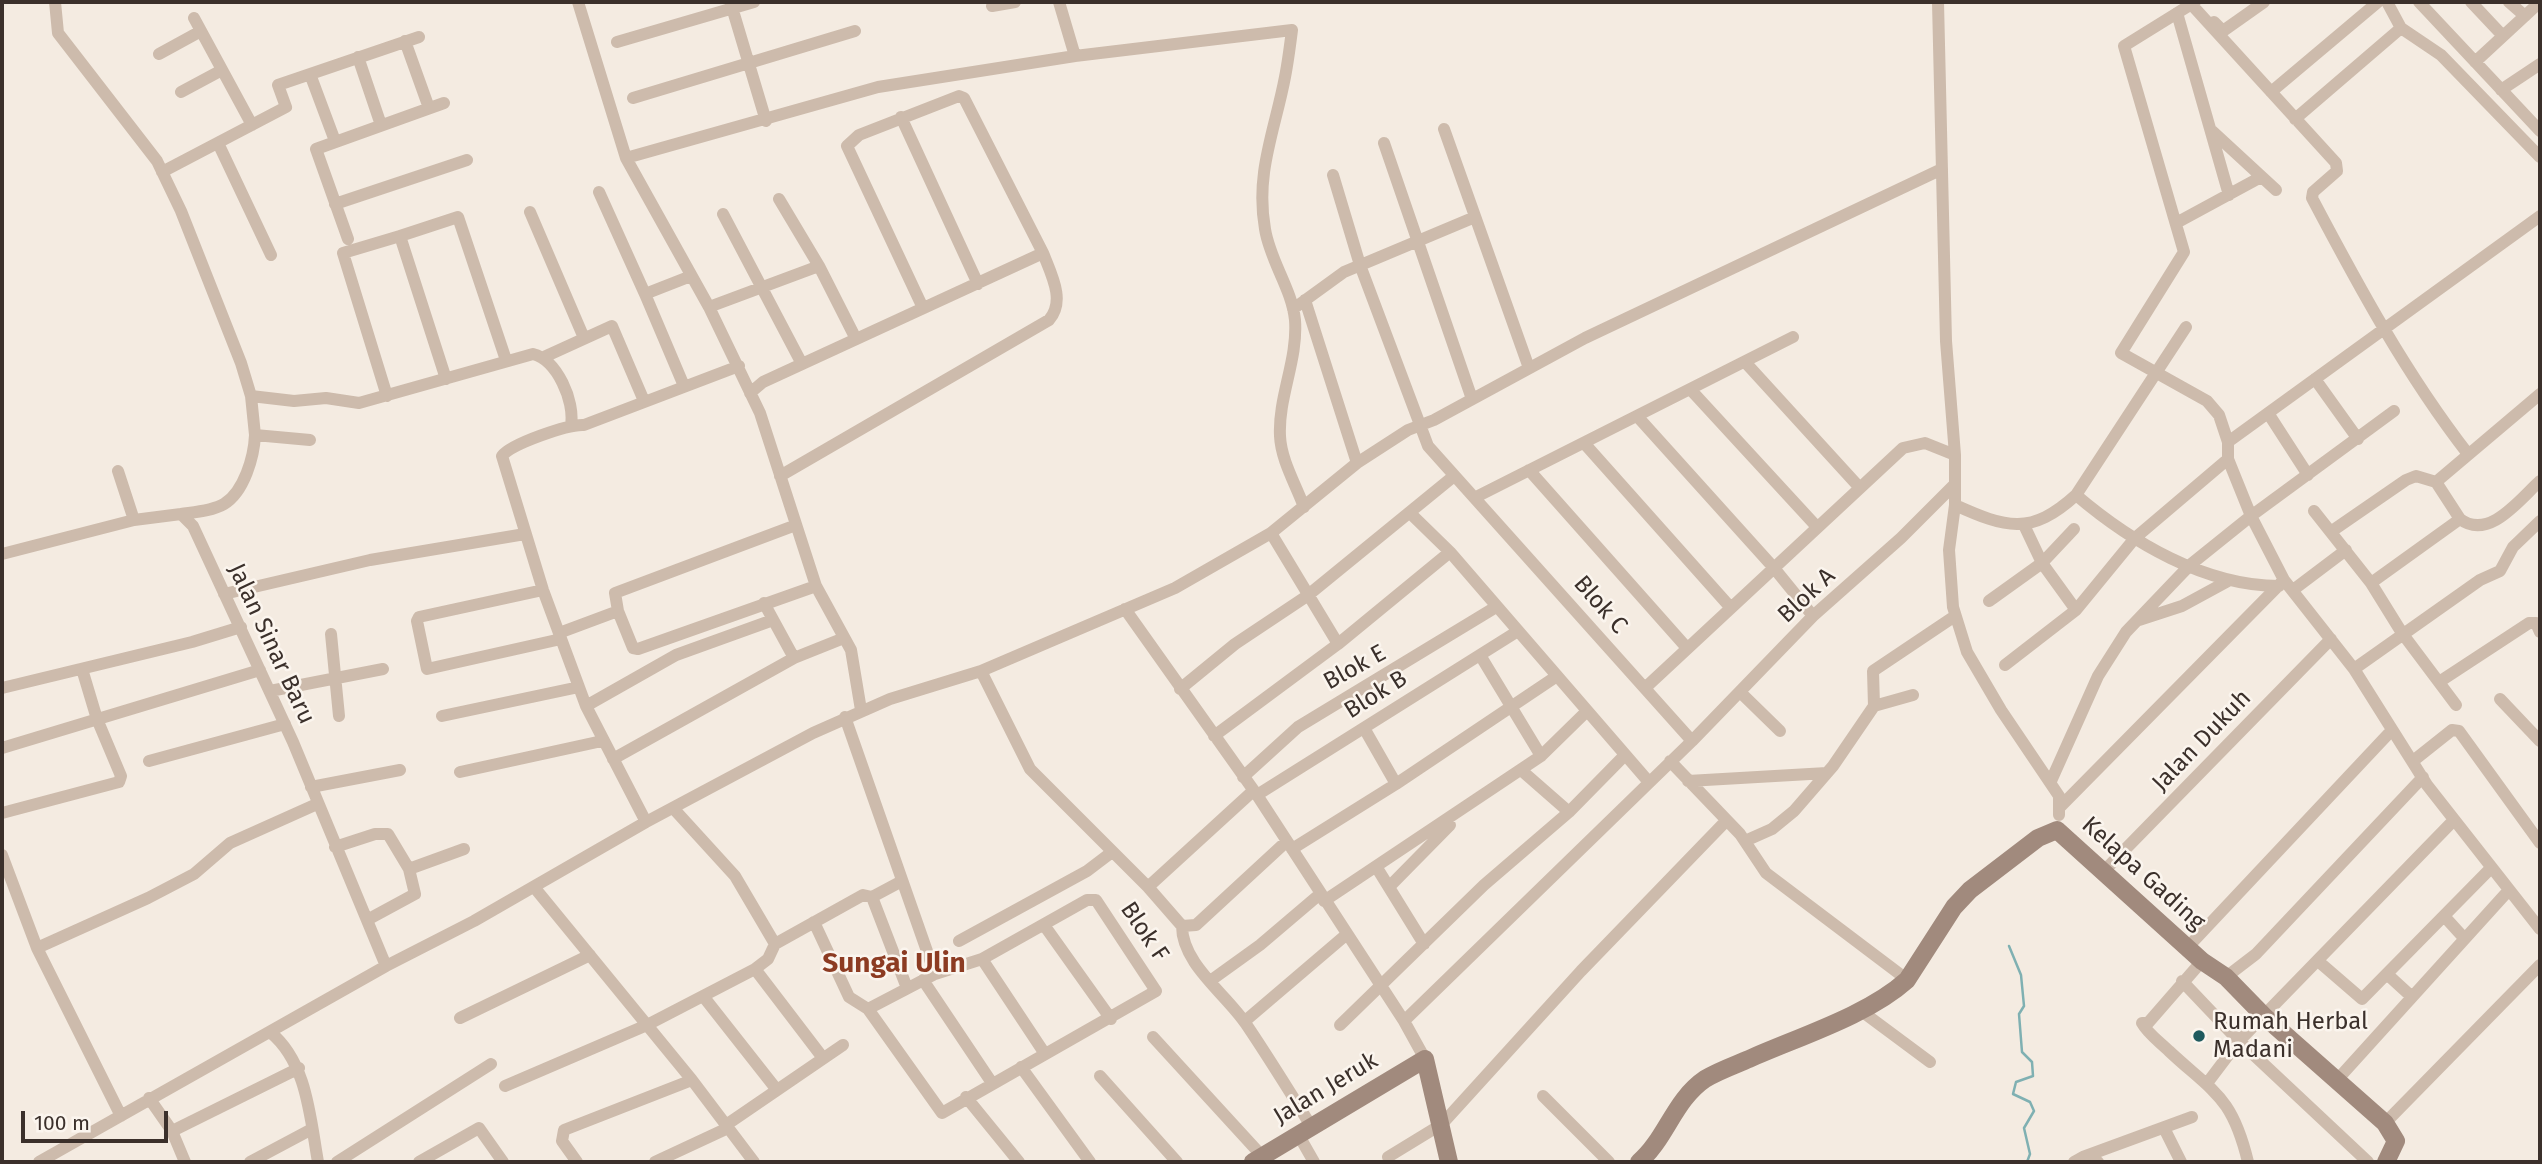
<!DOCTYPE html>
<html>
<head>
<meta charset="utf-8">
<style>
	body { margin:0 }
	#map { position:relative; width:2542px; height:1164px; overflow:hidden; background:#f4ebe1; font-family:"Fira Sans",sans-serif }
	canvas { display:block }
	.frame { position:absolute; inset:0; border:4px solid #3b302b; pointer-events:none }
	.scale { position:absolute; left:21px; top:1111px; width:147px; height:32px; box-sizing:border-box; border:4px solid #3b302b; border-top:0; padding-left:9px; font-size:21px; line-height:24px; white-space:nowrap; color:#3b302b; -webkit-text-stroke:5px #fbf5ee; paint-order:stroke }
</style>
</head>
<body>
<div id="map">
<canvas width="2542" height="1164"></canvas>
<div class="frame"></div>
<div class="scale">100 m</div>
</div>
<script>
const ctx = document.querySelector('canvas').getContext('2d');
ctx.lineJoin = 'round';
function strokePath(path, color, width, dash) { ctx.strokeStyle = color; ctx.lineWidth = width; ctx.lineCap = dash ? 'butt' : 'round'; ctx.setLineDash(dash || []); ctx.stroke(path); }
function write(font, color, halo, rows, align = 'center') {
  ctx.font = font + ' "Fira Sans",sans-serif'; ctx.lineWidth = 5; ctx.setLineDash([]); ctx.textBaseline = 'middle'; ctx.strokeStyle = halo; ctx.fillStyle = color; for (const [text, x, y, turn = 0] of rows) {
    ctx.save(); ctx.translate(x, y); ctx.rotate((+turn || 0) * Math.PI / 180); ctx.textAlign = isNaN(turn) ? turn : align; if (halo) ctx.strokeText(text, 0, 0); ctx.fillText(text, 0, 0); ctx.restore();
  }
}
strokePath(new Path2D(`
	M 2009,946 L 2021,975 L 2024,1006 L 2019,1014 L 2022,1052 L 2032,1062 L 2033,1076 L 2016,1082 L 2013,1094 L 2030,1102 L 2034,1111 L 2024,1128 L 2030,1154 L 2027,1162`), '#7fb0b2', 2.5);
strokePath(new Path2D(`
	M 55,2 L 58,33 L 157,161 L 181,211 L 241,363 L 251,396 L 255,435
	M 578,2 L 626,158 L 878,87 L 1075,56 L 1292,30 C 1290,46 1288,62 1285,77 C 1275,130 1255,173 1265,229 C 1270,261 1292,289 1295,320 C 1298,360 1278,397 1280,436 C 1281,460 1296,485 1304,507
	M 1059,2 L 1075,56
	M 1938,2 L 1946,341 L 1955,455 L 1955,505 L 1949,550 L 1953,607 L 1967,652 L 2001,710 L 2059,796 L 2059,815
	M 2195,2 L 2124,46 L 2184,252 L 2121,353 L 2207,401 L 2219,415 L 2228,442 L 2228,459 L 2251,516 L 2284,580 L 2354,669 L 2427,785 L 2540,929
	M 2387,2 L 2401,28 L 2441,55 L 2540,157
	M 2419,2 L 2540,131
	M 2471,2 L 2503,36
	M 2509,2 L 2525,16
	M 731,4 L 766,121
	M 2191,4 L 2336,163 L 2337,171 L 2313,192 L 2312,198 C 2359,287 2406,374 2468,454
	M 992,6 L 1015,2
	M 2177,13 L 2229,195
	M 194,18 L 252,125
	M 2214,22 L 2223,31 L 2264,2
	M 405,41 L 429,108
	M 617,42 L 754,2
	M 159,54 L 201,31
	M 358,57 L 381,125
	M 2475,62 L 2540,2
	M 310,74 L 335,141
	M 2501,90 L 2540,64
	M 181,92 L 222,70
	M 2271,92 L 2378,2
	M 633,98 L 855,31
	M 901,117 L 978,284
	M 2295,119 L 2401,28
	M 1444,129 L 1529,368
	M 2212,131 L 2276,190
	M 218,143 L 271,255
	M 1384,143 L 1472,399
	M 626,158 L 709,307 L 760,413 L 816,586 L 851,650 L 861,710
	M 162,172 L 286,107 L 278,85 L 419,37
	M 1333,175 L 1360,265 L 1428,446 L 1692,741
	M 599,192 L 645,294
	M 779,199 L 819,266 L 856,339
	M 335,204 L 467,160
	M 530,212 L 584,338
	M 723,214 L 802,364
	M 2178,222 L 2261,177
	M 400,236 L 458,217 L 506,360
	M 348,239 L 316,149 L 444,103
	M 1305,300 L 1357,463
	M 709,307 L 819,266
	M 1293,309 L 1344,272 L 1475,217
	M 544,357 L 612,326 L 644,401
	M 1745,362 L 1860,488
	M 2315,379 L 2358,439
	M 684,386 L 645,294 L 691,276
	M 1690,389 L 1817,527
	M 750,393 L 763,382 L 1043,253 L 964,98 L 959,96 L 859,135 L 847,146 L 923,308
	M 251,396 L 294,401 L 326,398 L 359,403 L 533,354 C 557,360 575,401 571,425
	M 387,396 L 343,253 L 400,236 L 446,379
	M 2268,413 L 2308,475
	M 1637,416 L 1774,568 L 1813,616
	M 2228,442 L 2540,216
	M 1584,443 L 1731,608
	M 1529,470 L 1687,648
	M 118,471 L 134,520
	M 780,476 L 1049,320 C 1066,301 1051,274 1043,253
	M 2436,482 L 2460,519
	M 2076,495 C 2131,542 2205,586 2279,586
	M 1476,497 L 1793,337
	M 1955,505 C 2006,528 2031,536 2076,495 L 2186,327
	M 2314,511 L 2371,583 L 2402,633 L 2456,705
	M 1410,513 L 1450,552 L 1648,781
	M 181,514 C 195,512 212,511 224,504 C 244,492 254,457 255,435 L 310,440
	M 796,525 L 615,593 L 618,611 L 633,648 L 638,649 L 816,586
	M 2024,525 L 2042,563 L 2076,610
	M 2332,531 L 2406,480 L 2416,476 L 2436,482 L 2540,394
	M 1271,533 L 1338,644
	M 2,554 L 134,520 L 181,514 L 193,526 L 293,742 L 386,966
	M 2371,583 L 2460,519 C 2489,541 2520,499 2540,481
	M 543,590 L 419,617 L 417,621 L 427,669 L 561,639
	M 2293,590 L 2346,550
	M 224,594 L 370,560 L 525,534
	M 1989,601 L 2042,563 L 2074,529
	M 764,603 L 794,658
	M 1125,609 L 1257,795 L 1404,1021 L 1425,1059
	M 2139,620 L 2182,606 L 2228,581
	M 559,633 L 618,611
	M 331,634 L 339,716
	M 1480,655 L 1541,756
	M 2005,665 L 2076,610 L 2135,538 L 2228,459
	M 2354,669 L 2480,580 L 2500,571 L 2513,547 L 2540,521
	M 981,671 L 1030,769 L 1148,887 L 1182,926 L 1196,925 L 1287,841
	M 2439,682 L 2529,623 L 2536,623 L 2540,632
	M 2,688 L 192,642 L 241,627
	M 1645,688 L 1903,448 L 1925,443 L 1955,455
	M 1180,689 L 1235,644 L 1307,596 L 1454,476
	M 270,691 L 383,669
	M 1740,692 L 1780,731
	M 2500,699 L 2540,741
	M 586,706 L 676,655 L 773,620
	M 1874,706 L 1913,695
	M 442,716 L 579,687
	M 845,717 L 935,974
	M 1364,728 L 1396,784
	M 1214,736 L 1338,644 L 1450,552
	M 2,748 L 260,670
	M 613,759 L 794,658 L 844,638
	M 149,761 L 285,724
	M 1670,761 L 1740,834 L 1766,873 L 1901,975
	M 2413,761 L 2452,730 L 2459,731 L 2540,843
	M 1521,770 L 1569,812
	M 460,772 L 602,741
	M 1243,777 L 1298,727 L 1496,607
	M 1688,781 L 1827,773
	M 2051,781 L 2098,676 L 2126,632 L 2190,565 L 2251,516 L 2394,411
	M 311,787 L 400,770
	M 1257,795 L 1518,631
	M 2061,806 L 2284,580
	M 673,808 L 735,876 L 775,944
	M 2,813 L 119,782 L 121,776 L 97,719 L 82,669
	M 646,822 L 586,706 L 543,590 L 502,456 C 511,444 568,424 584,425 L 739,366
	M 1745,841 L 1772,829 L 1794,811 L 1833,766 L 1874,706 L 1873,671 L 1955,616
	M 335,847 L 375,834 L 388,834 L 409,869 L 415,894 L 367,920
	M 1292,849 L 1396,784 L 1557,676
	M 2,855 L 37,948 L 121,1116
	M 1377,868 L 1424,944
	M 409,869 L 464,849
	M 2103,872 L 2331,639
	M 534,887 L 692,1080 L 754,1162
	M 1148,887 L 1253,791
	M 1389,887 L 1450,825
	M 872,897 L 907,988
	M 1324,901 L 1541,756 L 1587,711
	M 2444,916 L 2464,938
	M 814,922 L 849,997 L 868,1009 L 942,1113 L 1156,991 L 1096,900 L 1087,900 L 982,959 L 935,974 L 868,1009
	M 1044,925 L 1111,1019
	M 1182,926 C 1182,964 1226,994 1246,1024 C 1269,1058 1290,1092 1311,1126
	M 959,941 L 1087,871 L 1112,852
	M 2188,947 L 2392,730
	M 37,948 L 148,898 L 194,874 L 230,843 L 317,804
	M 982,959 L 1045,1054
	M 2202,961 L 2148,1023 L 2142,1023 C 2148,1034 2160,1042 2169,1051 C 2214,1093 2232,1096 2248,1162
	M 2318,961 L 2362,999 L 2491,868
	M 755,969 L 823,1058
	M 2388,975 L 2412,997
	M 2226,977 L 2256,954 L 2423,777
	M 923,980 L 992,1083
	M 1210,981 L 1260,945 L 1320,894
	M 2182,981 L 2239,1041 L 2368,1162
	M 703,996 L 777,1090
	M 1860,1010 L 1930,1062
	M 460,1018 L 590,955
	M 1245,1021 L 1347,934
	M 1404,1021 L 1692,741 L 1813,616 L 1901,538 L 1954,485
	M 1340,1025 L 1484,885 L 1569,812 L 1625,755
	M 270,1032 C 307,1062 310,1117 318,1162
	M 1153,1037 L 1262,1156
	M 1021,1067 L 1090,1162
	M 1100,1076 L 1177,1162
	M 2337,1080 L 2509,890
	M 2208,1082 L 2239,1041 L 2454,820
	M 505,1086 L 647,1025 L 755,969 L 768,959 L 775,944 L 863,895 L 872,897 L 902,881
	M 1543,1096 L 1609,1162
	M 966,1097 L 1019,1162
	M 149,1098 L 172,1131 L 185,1162
	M 2385,1123 L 2540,965
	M 726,1125 L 843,1045
	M 2164,1128 L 2181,1162
	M 172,1131 L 299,1068
	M 1298,1134 L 1314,1162
	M 1388,1157 L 1442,1124 L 1581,971 L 1726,821
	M 2083,1157 L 2192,1117
	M 39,1162 L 386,966 L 474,921 L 646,822 L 813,733 L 890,699 L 981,671 L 1175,588 L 1271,533 L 1357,463 L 1408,430 L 1434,420 L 1585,338 L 1942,169
	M 250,1162 L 312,1129
	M 337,1162 L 491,1064
	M 419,1162 L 479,1128 L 503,1162
	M 577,1162 L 562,1141 L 564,1130 L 692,1080
	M 655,1162 L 728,1128
	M 2074,1162 L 2083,1157 L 2098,1162`), '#cdbbac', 12);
strokePath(new Path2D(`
	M 1253,1162 L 1425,1059 L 1449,1162
	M 1639,1162 C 1666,1139 1674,1100 1705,1079 C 1718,1071 1735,1065 1749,1059 C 1798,1037 1867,1016 1907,980 L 1954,907 L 1970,890 L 2038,838 L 2057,830 L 2202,961 L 2226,977 L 2265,1017 L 2385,1123 L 2396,1141 L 2386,1162`), '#a18a7d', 18);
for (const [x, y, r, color] of [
	[2199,1036,7,"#1f5a5e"]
]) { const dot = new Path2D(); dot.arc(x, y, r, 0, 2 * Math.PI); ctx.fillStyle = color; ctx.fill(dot); strokePath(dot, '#fbf5ee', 2.5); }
write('24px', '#3b302b', '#fbf5ee', [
	["Blok A",1807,596,-43],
	["Blok C",1600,605,49],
	["Jalan Sinar Baru",271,644,65],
	["Blok E",1355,668,-29],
	["Blok B",1376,695,-32],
	["Jalan Dukuh",2202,741,-46],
	["Kelapa Gading",2143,874,42],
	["Blok F",1144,932,56],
	["Jalan Jeruk",1326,1089,-31]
]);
write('24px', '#3b302b', '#fbf5ee', [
	["Rumah Herbal",2213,1022],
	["Madani",2213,1050]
], 'left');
write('bold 28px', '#8c3b22', '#fbf5ee', [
	["Sungai Ulin",894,964]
]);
</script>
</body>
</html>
